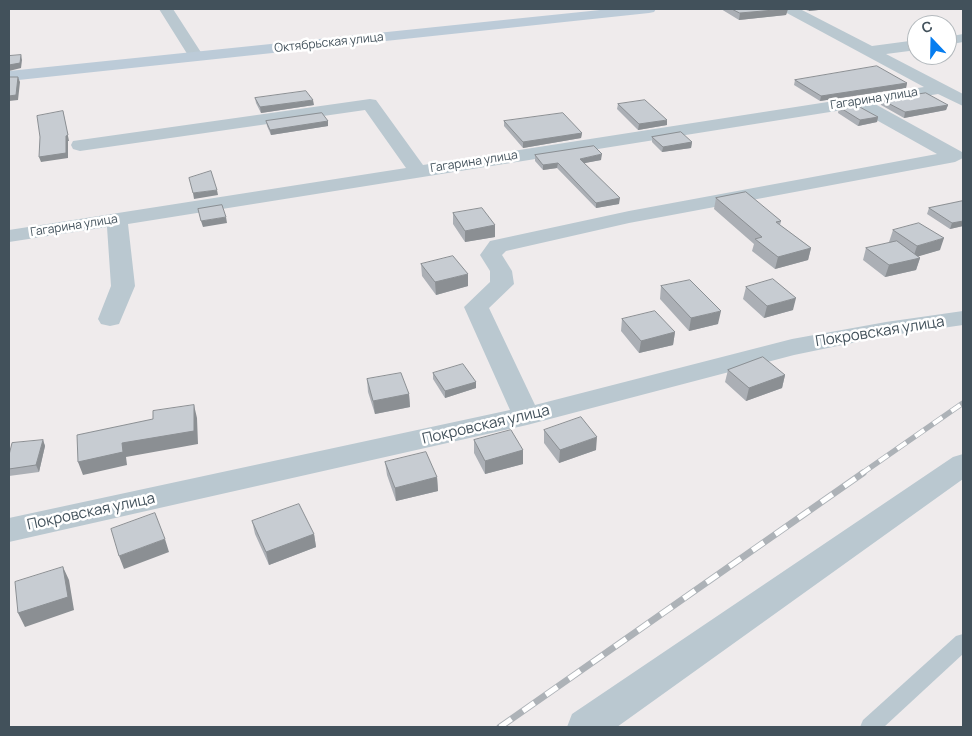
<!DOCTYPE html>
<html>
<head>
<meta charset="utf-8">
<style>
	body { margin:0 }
	#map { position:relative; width:972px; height:736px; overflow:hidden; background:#efebec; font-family:Manrope,sans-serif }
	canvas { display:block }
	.frame { position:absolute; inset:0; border:10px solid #42515b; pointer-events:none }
	.north { position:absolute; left:907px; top:15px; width:50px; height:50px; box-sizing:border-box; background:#fff; border:1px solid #b3b9bd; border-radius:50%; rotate:339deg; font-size:14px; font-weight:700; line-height:20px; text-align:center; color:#42515b }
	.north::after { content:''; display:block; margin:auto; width:18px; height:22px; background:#057df0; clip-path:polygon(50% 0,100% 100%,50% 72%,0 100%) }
</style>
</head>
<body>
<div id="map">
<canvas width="972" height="736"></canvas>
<div class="frame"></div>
<div class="north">С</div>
</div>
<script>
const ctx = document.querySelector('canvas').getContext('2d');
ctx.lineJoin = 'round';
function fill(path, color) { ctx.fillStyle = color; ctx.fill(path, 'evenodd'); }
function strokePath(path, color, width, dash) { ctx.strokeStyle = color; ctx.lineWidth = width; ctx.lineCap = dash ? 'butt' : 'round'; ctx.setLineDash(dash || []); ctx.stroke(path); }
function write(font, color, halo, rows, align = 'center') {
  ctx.font = font + ' Manrope,sans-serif'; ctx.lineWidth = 5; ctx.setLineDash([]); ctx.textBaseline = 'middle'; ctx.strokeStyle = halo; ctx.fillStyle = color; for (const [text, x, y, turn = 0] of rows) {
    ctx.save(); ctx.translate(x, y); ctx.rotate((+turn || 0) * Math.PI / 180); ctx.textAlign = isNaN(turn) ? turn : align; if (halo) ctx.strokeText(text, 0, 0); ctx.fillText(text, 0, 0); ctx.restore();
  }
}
fill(new Path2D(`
	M 963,634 L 963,654 L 884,727 L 860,727 L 863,720 L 956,636 Z`), '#bac8d0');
fill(new Path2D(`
	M 159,9 L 173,9 L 204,57 L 201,60 L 191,60 Z
	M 783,9 L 800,9 L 872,46 L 917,40 L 917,50 L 886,54 L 963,94 L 963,106 L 938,94 L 875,104 L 962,152 L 963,158 L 955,162 L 629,223 L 506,251 L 502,255 L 512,271 L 514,284 L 489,308 L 535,405 L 792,339 L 886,322 L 963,311 L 963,325 L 886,336 L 794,355 L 527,425 L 9,542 L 9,518 L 510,410 L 464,307 L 490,282 L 490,271 L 480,255 L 490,241 L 629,211 L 937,154 L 855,108 L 128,224 L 135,286 L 119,324 L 110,326 L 101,324 L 98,319 L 111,286 L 107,227 L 9,242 L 9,230 L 406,168 L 365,110 L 80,151 L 73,149 L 71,145 L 73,141 L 370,99 L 376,100 L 423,165 L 924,87 L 785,12 Z
	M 963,34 L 963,42 L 947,45 L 947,37 Z
	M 963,454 L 963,479 L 617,727 L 567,727 L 572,714 L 953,457 Z`), '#bac8d0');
fill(new Path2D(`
	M 610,9 L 656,9 L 654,12 L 649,13 L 9,81 L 9,71 Z`), '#bccbd8');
const railFar1 = new Path2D(`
	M 861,474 L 963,403`);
const rail = new Path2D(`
	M 500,727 L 863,473`);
strokePath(railFar1, '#adb2b7', 5.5);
strokePath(rail, '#adb2b7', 7);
strokePath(railFar1, '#fff', 4, [11]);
strokePath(rail, '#fff', 5, [14]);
fill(new Path2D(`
	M 721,9 L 788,9 L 786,15 L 739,20 Z
	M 803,9 L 828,9 L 809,11 Z
	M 795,80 L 907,83 L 906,88 L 820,101 L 794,85 Z
	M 255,98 L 314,105 L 261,113 L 256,103 Z
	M 882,100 L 948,105 L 946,110 L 904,118 L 881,105 Z
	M 618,104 L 667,125 L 638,130 L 617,109 Z
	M 839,107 L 878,117 L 877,122 L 858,126 L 838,113 Z
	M 266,121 L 328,121 L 328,126 L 271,135 L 267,126 Z
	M 504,121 L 582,133 L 581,138 L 523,148 L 504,126 Z
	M 652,137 L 692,142 L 691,148 L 662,152 L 652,142 Z
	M 535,155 L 601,160 L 584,163 L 619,204 L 596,208 L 557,168 L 543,170 L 535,161 Z
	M 716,198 L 781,221 L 780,225 L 811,248 L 808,260 L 775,269 L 752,251 L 754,244 L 714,209 Z
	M 963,201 L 963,226 L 950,229 L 927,214 L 929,208 Z
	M 453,213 L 495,225 L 495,237 L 465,242 L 453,224 Z
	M 893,230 L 940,250 L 918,256 L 920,258 L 916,270 L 885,277 L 863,260 L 866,248 L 890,243 L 889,242 Z
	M 421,264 L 468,286 L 436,295 L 422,276 Z
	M 661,286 L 718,324 L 689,331 L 660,299 Z
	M 746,287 L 793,310 L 764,318 L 743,299 Z
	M 622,319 L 675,332 L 673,345 L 639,353 L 621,331 Z
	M 728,370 L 785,375 L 782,388 L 746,401 L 725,382 Z
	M 433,373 L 476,382 L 476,388 L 445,398 L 433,379 Z
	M 367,379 L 409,394 L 410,407 L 375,414 L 368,392 Z
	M 544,430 L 596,450 L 559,463 L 544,443 Z
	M 43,440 L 45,446 L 39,472 L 9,476 L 9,455 Z
	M 474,440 L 523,450 L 523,464 L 485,474 L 474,453 Z
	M 385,462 L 437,477 L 438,491 L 396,501 L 387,475 Z
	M 252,521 L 314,534 L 316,547 L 269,565 L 255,534 Z`), '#abafb5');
fill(new Path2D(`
	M 788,9 L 786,15 L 739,20 L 740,13 Z
	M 809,9 L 828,9 L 809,11 Z
	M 21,55 L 22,60 L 21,68 L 9,71 L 9,65 Z
	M 18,77 L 20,82 L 18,100 L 9,101 L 9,96 Z
	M 907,83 L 906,88 L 820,101 L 821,96 Z
	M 313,100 L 314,105 L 261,113 L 260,107 Z
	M 948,105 L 946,110 L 904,118 L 905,112 Z
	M 63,111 L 69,141 L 68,141 L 68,158 L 41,162 L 39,157 Z
	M 878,117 L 877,122 L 858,126 L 860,120 Z
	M 667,120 L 667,125 L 638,130 L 639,124 Z
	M 328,121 L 328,126 L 271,135 L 270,130 Z
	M 582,133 L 581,138 L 523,148 L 523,142 Z
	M 692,142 L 691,148 L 662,152 L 663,147 Z
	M 602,154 L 601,160 L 580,164 L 580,159 Z
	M 558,163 L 557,168 L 543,170 L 543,165 Z
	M 217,190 L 218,195 L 194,199 L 193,193 Z
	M 620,198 L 619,204 L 596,208 L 596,203 Z
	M 226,217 L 227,223 L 203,227 L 201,221 Z
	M 963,221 L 963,226 L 950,229 L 952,223 Z
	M 495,225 L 495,237 L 465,242 L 465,231 Z
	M 944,238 L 940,250 L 913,258 L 917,246 Z
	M 811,248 L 808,260 L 775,269 L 778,257 Z
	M 920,258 L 916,270 L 885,277 L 889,265 Z
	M 468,274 L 468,286 L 436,295 L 435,282 Z
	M 796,298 L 793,310 L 764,318 L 767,306 Z
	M 721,311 L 718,324 L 689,331 L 691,318 Z
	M 675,332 L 673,345 L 639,353 L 641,341 Z
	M 785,375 L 782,388 L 746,401 L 749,388 Z
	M 476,382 L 476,388 L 445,398 L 445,391 Z
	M 409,394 L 410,407 L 375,414 L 373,401 Z
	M 194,405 L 197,418 L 198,444 L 126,457 L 127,465 L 83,475 L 78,462 L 122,443 Z
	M 597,437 L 596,450 L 559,463 L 560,450 Z
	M 43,440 L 45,446 L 39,472 L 36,465 Z
	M 523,450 L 523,464 L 485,474 L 485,461 Z
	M 437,477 L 438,491 L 396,501 L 395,488 Z
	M 314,534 L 316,547 L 269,565 L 266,552 Z
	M 165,539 L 169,552 L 124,569 L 119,556 Z
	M 63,567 L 69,580 L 74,610 L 25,627 L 18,613 Z`), '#8b8f93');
const building = new Path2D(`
	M 732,9 L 786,9 L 740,13 Z
	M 21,55 L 20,63 L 9,65 L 9,56 Z
	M 877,66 L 907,83 L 821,96 L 795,80 Z
	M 9,77 L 18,77 L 16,95 L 9,96 Z
	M 306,91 L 313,100 L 260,107 L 255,98 Z
	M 926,93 L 948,105 L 905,112 L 882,100 Z
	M 645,100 L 667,120 L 639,124 L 618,104 Z
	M 856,105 L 878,117 L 860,120 L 839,107 Z
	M 63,111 L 68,135 L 66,136 L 66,153 L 39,157 L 40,137 L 37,116 Z
	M 322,113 L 328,121 L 270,130 L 266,121 Z
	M 563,113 L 582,133 L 523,142 L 504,121 Z
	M 681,132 L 692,142 L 663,147 L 652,137 Z
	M 594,146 L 602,154 L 580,159 L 620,198 L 596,203 L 558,163 L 543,165 L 535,155 Z
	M 211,171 L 217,190 L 193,193 L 189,178 Z
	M 746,192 L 781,221 L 776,222 L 811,248 L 778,257 L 755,239 L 762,237 L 716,198 Z
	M 963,201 L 963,221 L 952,223 L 929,208 Z
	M 222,205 L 226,217 L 201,221 L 198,209 Z
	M 482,208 L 495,225 L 465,231 L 453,213 Z
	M 919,223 L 944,238 L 917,246 L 893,230 Z
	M 897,241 L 920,258 L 889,265 L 866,248 Z
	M 453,256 L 468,274 L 435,282 L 421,264 Z
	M 773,279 L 796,298 L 767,306 L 746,287 Z
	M 690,280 L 721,311 L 691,318 L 661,286 Z
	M 655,311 L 675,332 L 641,341 L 622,319 Z
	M 763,357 L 785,375 L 749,388 L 728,370 Z
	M 463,364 L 476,382 L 445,391 L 433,373 Z
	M 401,373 L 409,394 L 373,401 L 367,379 Z
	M 194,405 L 194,431 L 122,443 L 123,452 L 78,462 L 77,435 L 153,419 L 153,411 Z
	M 581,417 L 597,437 L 560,450 L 544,430 Z
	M 511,430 L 523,450 L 485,461 L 474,440 Z
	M 43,440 L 36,465 L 9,469 L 9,455 L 12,443 Z
	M 426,452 L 437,477 L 395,488 L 385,462 Z
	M 299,504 L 314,534 L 266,552 L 252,521 Z
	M 155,513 L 165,539 L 119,556 L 111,529 Z
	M 63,567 L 68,597 L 18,613 L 15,582 Z`);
fill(building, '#c7ccd2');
strokePath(building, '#8b8f93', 1);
write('12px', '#42515b', '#fff', [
	["Октябрьская улица",329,43,-6],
	["Гагарина улица",874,99,-9],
	["Гагарина улица",474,162,-9],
	["Гагарина улица",74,226,-9]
]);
write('15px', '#42515b', '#fff', [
	["Покровская улица",880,332,-9],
	["Покровская улица",486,425,-13],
	["Покровская улица",91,512,-12]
]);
</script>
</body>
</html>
